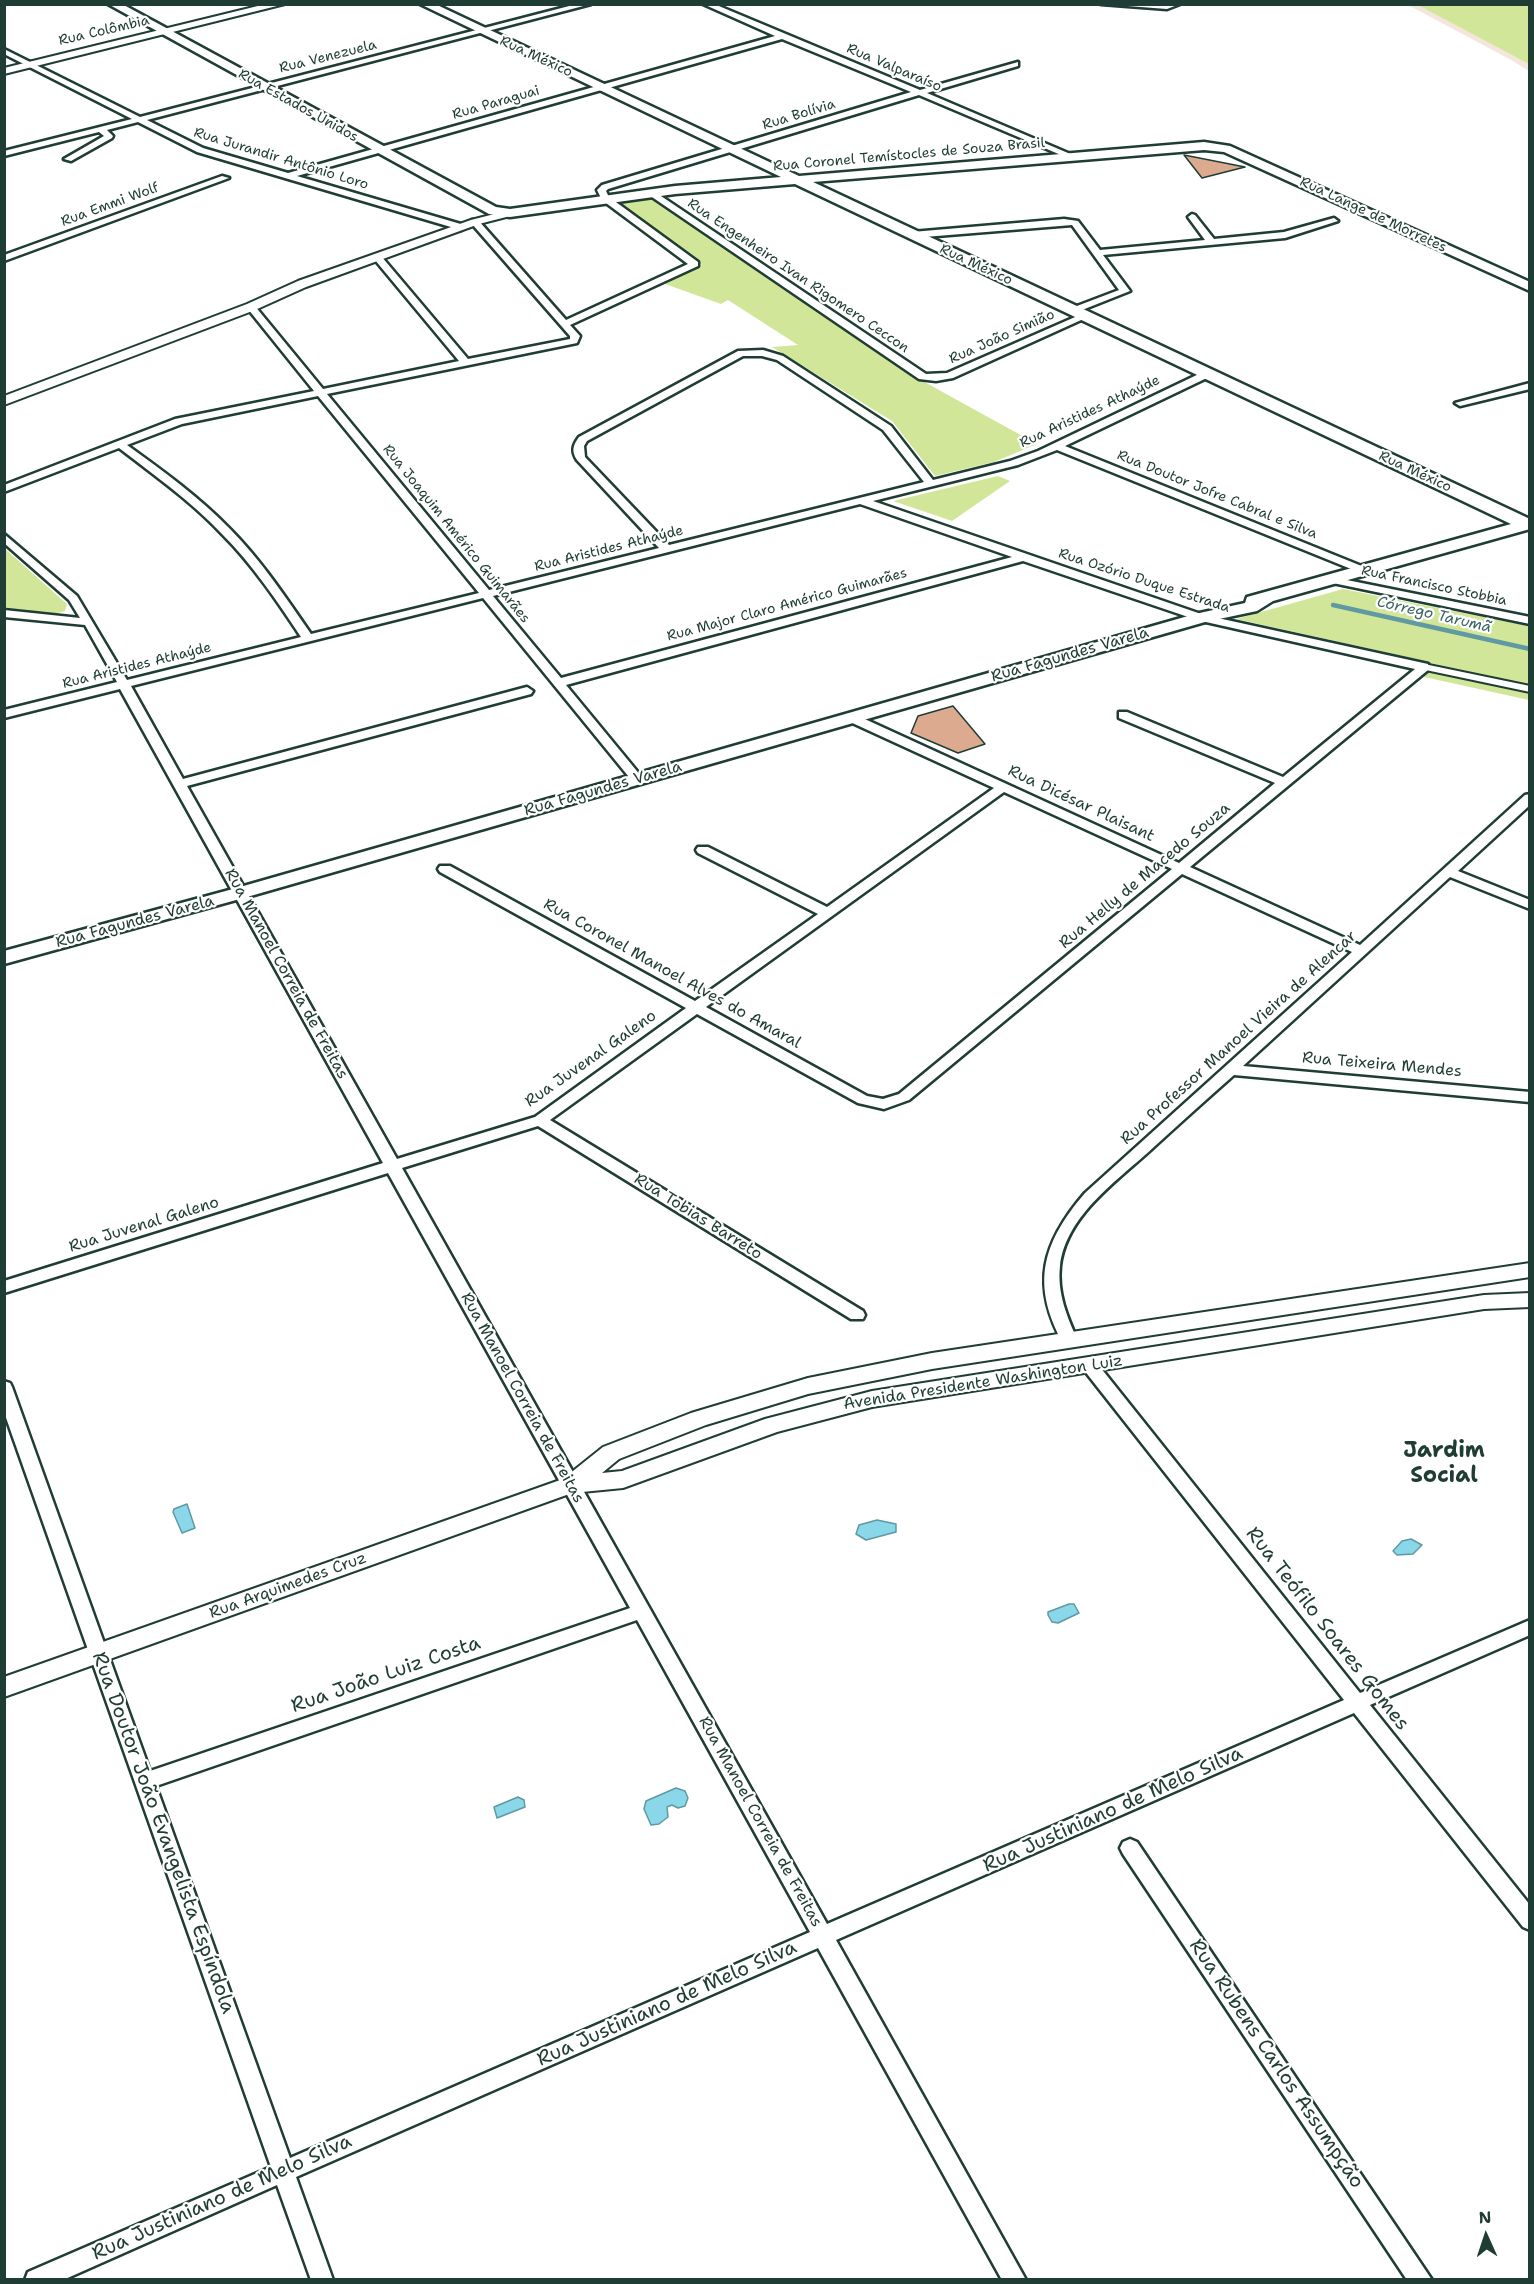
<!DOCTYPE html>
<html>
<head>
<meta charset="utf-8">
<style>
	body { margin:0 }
	#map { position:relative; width:1534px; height:2284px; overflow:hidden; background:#fff; font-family:"Shantell Sans",sans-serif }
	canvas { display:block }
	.frame { position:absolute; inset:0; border:6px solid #1f3d34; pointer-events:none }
	.north { position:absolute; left:1456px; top:2206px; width:60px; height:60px; -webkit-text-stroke:4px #fff; paint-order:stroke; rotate:357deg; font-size:16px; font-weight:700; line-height:24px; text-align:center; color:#1f3d34 }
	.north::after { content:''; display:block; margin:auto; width:21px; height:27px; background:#1f3d34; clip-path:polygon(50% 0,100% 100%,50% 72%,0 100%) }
</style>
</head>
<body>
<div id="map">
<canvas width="1534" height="2284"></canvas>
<div class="frame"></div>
<div class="north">N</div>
</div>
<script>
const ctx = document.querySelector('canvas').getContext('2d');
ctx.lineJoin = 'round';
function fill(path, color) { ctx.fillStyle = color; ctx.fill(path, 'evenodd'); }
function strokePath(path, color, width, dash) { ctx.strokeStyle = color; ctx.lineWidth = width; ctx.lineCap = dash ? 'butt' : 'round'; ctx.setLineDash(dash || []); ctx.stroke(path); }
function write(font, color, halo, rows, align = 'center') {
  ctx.font = font + ' "Shantell Sans",sans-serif'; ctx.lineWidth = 4.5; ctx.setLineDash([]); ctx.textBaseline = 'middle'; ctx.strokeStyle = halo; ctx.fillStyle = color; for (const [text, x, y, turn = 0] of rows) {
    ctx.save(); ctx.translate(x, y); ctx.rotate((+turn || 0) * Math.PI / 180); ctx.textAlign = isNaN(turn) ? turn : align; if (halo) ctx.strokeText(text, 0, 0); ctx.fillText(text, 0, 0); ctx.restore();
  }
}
fill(new Path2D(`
	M 1408,5 L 1529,5 L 1529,71 L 1513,61 Z`), '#f4e6dd');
fill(new Path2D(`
	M 1418,5 L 1529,5 L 1529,64 Z
	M 653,199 L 828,319 L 919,379 L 1037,444 L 994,462 L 935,476 L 892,421 L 772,347 L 798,345 L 728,300 L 721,304 L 665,284 L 702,265 L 621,203 Z
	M 998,476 L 1010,481 L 952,521 L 893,501 Z
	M 4,548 L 67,604 L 65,611 C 45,618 24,612 5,607 Z
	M 1343,589 L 1529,626 L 1529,700 L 1424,677 L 1430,668 L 1416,659 L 1236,619 Z`), '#d2e69a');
const water = new Path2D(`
	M 187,1504 L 195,1528 L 182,1533 L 173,1512 L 174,1509 Z
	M 877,1520 L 896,1524 L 896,1532 L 866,1540 L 856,1534 L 859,1525 Z
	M 1411,1539 L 1422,1545 L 1413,1554 L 1397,1555 L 1393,1551 L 1402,1541 Z
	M 1069,1604 L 1074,1604 L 1079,1613 L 1058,1623 L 1052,1622 L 1048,1615 L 1048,1612 Z
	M 676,1788 L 685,1791 L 688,1798 L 685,1806 L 678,1808 L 672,1805 L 667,1807 L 668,1817 L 659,1824 L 651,1825 L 644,1809 L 646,1801 Z
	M 518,1797 L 524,1800 L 525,1807 L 497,1818 L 494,1807 Z`);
fill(water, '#8ad7ea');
strokePath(water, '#5f99a1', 1.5);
strokePath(new Path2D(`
	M 1333,605 L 1530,649`), '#5f99a1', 4.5);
const building = new Path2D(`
	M 1184,155 L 1245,167 L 1202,178 Z
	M 953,706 L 985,744 L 958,753 L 911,733 L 918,716 Z`);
fill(building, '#dcaa8e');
strokePath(building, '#1f3d34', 1.5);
const pedestrian = new Path2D(`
	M 1424,664 L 1530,686 L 1530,692 L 1421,669 L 1421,665 Z`);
const minor = new Path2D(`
	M 577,4 L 591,4 L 147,120 L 203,148 L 288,173 L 775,36 L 703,4 L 714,4 L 920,90 L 1018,62 L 1018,66 L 927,93 L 1075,156 L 1068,158 L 919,95 L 608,189 L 606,191 L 609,197 L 698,262 L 698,266 L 570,325 L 580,336 L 577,343 L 327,394 L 489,590 L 659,548 L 577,460 C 571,451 573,445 579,437 L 738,351 L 763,350 L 783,356 L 891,426 L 933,480 L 1010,461 L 1038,451 L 1203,372 L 1211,372 L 1211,376 L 1065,446 L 1369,569 L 1369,573 L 1361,573 L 1057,450 L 1018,465 L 873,501 L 1204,615 L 1428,664 L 1428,670 L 1190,867 L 1360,945 L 1525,795 L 1530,794 L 1530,805 L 1458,871 L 1530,900 L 1530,909 L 1450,877 L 1243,1066 L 1530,1092 L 1530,1102 L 1234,1075 C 1207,1099 1181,1122 1155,1146 C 1120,1179 1066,1214 1060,1266 C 1057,1293 1067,1317 1078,1341 L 1076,1345 L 1064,1345 C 1030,1285 1042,1243 1085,1193 L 1352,952 L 1182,874 L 909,1100 L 884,1109 L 858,1103 L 697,1014 L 550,1120 L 863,1311 L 865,1315 L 863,1319 L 851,1319 L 538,1126 L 402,1168 L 827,1924 L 1344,1700 L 1084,1370 L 1082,1366 L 1084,1362 L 1096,1362 L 1360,1693 L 1530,1620 L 1530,1635 L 1370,1705 L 1530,1905 L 1530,1930 L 1523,1927 L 1354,1713 L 836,1940 L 1026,2280 L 1002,2280 L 818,1948 L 296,2177 L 333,2280 L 311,2280 L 277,2185 L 63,2280 L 25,2280 L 28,2272 L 271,2167 L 4,1412 L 4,1381 L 10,1383 L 12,1387 L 150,1771 L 630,1608 L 388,1173 L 4,1293 L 4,1281 L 383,1163 L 120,689 L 4,718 L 4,710 L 117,682 L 85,625 L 4,617 L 4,610 L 80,618 L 69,600 L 4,543 L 4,534 L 77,596 L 127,680 L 301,637 C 277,601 253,565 222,534 C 191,501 154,475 119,448 L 4,492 L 4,485 L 175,419 L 314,391 L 248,309 L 248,305 L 254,305 L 323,389 L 459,361 L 375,260 L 375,256 L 381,256 L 468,359 L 570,339 L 570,336 L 472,224 L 472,220 L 478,220 L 566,320 L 688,264 L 602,200 L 597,190 L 602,185 L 911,92 L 782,39 L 297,176 L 464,225 L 465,227 L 461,230 L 197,152 L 138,122 L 107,130 L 113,136 L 112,138 L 71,161 L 64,159 L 104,136 L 99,132 L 4,156 L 4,151 L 132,119 L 4,54 L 4,49 L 140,117 ZM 743,356 L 762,356 L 777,360 L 883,430 L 924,482 L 669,545 L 585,457 L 584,446 L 587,441 ZM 318,396 L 479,593 L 311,634 C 286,598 261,560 230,529 C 199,497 163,471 127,445 L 182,424 ZM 860,504 L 1012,557 L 561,678 L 493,596 ZM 1023,561 L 1197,620 L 1415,669 L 1283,777 L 1127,712 L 1119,712 L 1119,718 L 1275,783 L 1179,863 L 856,715 L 848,715 L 848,721 L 994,788 L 827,907 L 708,847 L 698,847 L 696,850 L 698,853 L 818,914 L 695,1001 L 450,866 L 440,866 L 438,869 L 440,872 L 686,1008 L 535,1117 L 397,1159 L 187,786 L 531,694 L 533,691 L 527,687 L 523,688 L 183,779 L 131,686 L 483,598 L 633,782 L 637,783 L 643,779 L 641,776 L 566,685 ZM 1004,792 L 1172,869 L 899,1094 L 883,1099 L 867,1096 L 706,1007 ZM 637,1620 L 810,1932 L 290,2158 L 156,1786 Z
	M 1101,4 L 1180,4 L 1167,9 Z
	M 222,176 L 229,178 L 4,261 L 4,255 Z
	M 652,190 L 926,374 L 947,373 L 1082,314 L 1090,316 L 953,378 L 936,381 L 919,379 L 649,195 L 648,193 Z
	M 1192,214 L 1195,215 L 1214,239 L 1284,232 L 1334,218 L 1338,221 L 1285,238 L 1103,255 L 1130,291 L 1072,314 L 1069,313 L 1069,309 L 1119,290 L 1072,225 L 912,238 L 907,235 L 912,232 L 1064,219 L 1078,221 L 1100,250 L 1205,240 L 1188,217 Z
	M 1530,383 L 1530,389 L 1460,406 L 1455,403 Z
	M 1332,577 L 1530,617 L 1530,624 L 1328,582 L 1326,580 Z
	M 1130,1839 L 1137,1842 L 1432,2280 L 1407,2280 L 1123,1854 L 1120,1848 L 1123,1842 Z`);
const tertiary = new Path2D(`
	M 266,4 L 285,4 L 4,74 L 4,68 Z
	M 510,210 L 514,211 L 514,215 L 479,224 L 306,287 L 255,310 L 4,405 L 4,396 L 247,304 L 298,281 L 471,220 Z
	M 1530,1263 L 1530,1277 L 932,1369 L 808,1394 L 706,1425 L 619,1459 L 602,1473 L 622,1471 L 765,1419 L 872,1391 L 1484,1295 L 1530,1293 L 1530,1307 L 1484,1309 L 872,1407 L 777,1432 L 623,1488 L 572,1493 L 4,1697 L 4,1677 L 563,1479 L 603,1447 L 691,1413 L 808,1378 L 932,1353 Z`);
const secondary = new Path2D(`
	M 108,4 L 122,4 L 496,207 L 510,209 L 675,186 L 781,177 L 420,4 L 435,4 L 799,176 L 1204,142 L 1230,146 L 1530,282 L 1530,291 L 1224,152 L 1204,150 L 813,182 L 1530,519 L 1530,529 L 1273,601 L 1257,611 L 1205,622 L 247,897 L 4,964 L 4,951 L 233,889 L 1195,614 L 1245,603 L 1247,597 L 1511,524 L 795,184 L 675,194 L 510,217 L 489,214 Z`);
strokePath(pedestrian, '#1f3d34', 4);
strokePath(minor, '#1f3d34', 5);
strokePath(tertiary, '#1f3d34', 4);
strokePath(secondary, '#1f3d34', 5);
fill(pedestrian, '#fff');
fill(minor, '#fff');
fill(tertiary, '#fff');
fill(secondary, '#fff');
write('14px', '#1f3d34', '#fff', [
	["Rua Colômbia",104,31,-13],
	["Rua Venezuela",328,57,-14],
	["Rua México",536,57,25],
	["Rua Valparaíso",894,68,23],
	["Rua Paraguai",496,103,-16],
	["Rua Estados Unidos",298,106,29],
	["Rua Bolívia",799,115,-17],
	["Rua Coronel Temístocles de Souza Brasil",909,155,-5],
	["Rua Jurandir Antônio Loro",281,159,17],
	["Rua Emmi Wolf",110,205,-20],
	["Rua Lange de Morretes",1373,215,25],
	["Rua México",976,265,25],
	["Rua Engenheiro Ivan Rigomero Ceccon",798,276,34],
	["Rua João Simião",1002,337,-24],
	["Rua Aristides Athaýde",1090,412,-25],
	["Rua México",1415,472,25],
	["Rua Doutor Jofre Cabral e Silva",1217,495,22],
	["Rua Joaquim Américo Guimarães",456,534,51],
	["Rua Aristides Athaýde",609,549,-14],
	["Rua Ozório Duque Estrada",1144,581,18],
	["Rua Francisco Stobbia",1434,586,12],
	["Rua Major Claro Américo Guimarães",787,605,-15],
	["Rua Aristides Athaýde",137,666,-14]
]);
write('italic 15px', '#3a6462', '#fff', [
	["Córrego Tarumã",1434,615,13]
]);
write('16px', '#1f3d34', '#fff', [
	["Rua Fagundes Varela",1070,655,-16],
	["Rua Fagundes Varela",603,789,-16],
	["Rua Dicésar Plaisant",1081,804,25],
	["Rua Helly de Macedo Souza",1145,876,-40],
	["Rua Fagundes Varela",135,922,-15],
	["Rua Manoel Correia de Freitas",286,974,61],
	["Rua Coronel Manoel Alves do Amaral",672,974,29],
	["Rua Professor Manoel Vieira de Alencar",1239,1038,-42],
	["Rua Juvenal Galeno",591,1059,-35],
	["Rua Teixeira Mendes",1382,1065,5],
	["Rua Tobias Barreto",698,1217,32],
	["Rua Juvenal Galeno",144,1225,-17],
	["Avenida Presidente Washington Luiz",983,1383,-9],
	["Rua Manoel Correia de Freitas",522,1398,61],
	["Rua Arquimedes Cruz",288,1586,-20],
	["Rua Manoel Correia de Freitas",760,1822,61]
]);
write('20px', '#1f3d34', '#fff', [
	["Rua Teófilo Soares Gomes",1327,1629,52],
	["Rua João Luiz Costa",386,1675,-19],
	["Rua Justiniano de Melo Silva",1113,1810,-24],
	["Rua Doutor João Evangelista Espíndola",163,1833,70],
	["Rua Justiniano de Melo Silva",667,2004,-24],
	["Rua Rubens Carlos Assumpção",1276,2064,56],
	["Rua Justiniano de Melo Silva",222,2198,-24]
]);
write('bold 22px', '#1f3d34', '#fff', [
	["Jardim",1444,1451],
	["Social",1444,1476]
]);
</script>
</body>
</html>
